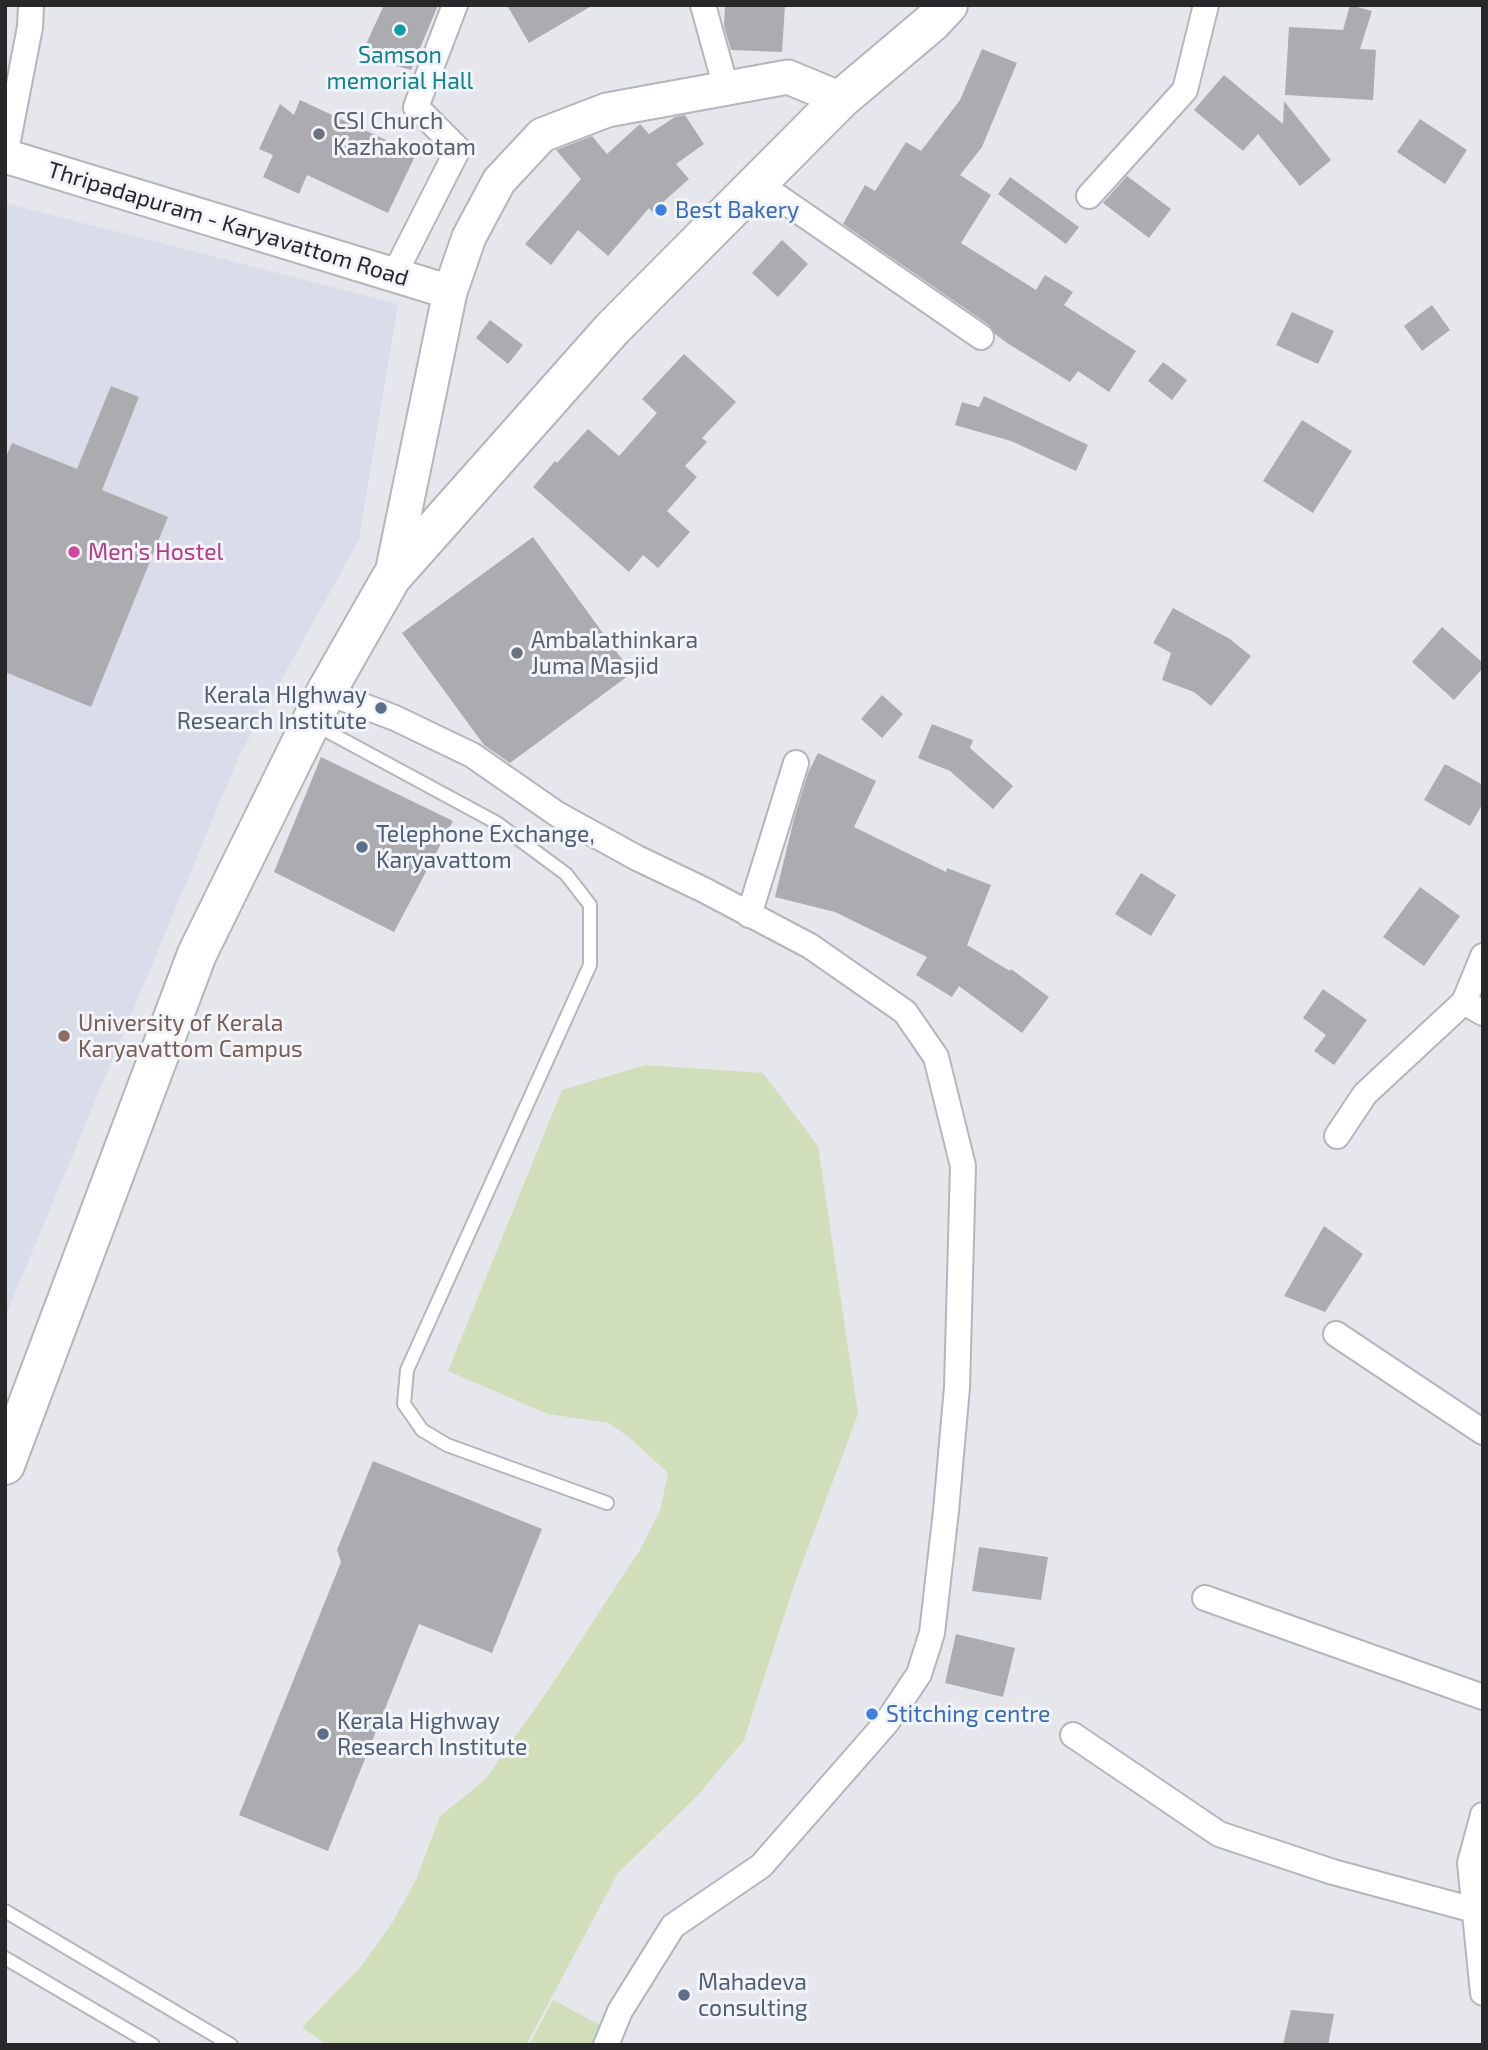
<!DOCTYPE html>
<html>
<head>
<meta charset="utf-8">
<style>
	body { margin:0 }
	#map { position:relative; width:1488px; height:2050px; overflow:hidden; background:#e5e7ec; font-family:"Exo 2",sans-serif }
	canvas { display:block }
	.frame { position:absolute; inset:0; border:7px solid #28282a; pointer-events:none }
</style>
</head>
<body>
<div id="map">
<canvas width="1488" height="2050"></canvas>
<div class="frame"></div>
</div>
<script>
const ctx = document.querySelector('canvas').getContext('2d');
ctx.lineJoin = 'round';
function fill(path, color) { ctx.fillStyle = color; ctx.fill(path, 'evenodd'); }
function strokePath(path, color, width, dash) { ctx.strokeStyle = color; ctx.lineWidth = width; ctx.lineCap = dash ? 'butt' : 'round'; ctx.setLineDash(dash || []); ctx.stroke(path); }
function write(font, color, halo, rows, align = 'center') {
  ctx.font = font + ' "Exo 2",sans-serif'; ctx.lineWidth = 6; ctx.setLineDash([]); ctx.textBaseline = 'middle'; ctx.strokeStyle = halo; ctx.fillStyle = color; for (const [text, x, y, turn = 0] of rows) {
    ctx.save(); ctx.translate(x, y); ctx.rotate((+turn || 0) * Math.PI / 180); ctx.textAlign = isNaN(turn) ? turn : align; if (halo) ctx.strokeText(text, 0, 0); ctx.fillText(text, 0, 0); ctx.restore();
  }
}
fill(new Path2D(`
	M 5,203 L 398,304 L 359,540 L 240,754 L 5,1317 Z`), '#d9dce9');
fill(new Path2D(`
	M 645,1065 L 763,1073 L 818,1146 L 858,1414 L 794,1585 L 744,1740 L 699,1794 L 618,1873 L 526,2045 L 327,2045 L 302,2027 L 360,1968 L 392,1923 L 416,1880 L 440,1816 L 485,1780 L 555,1680 L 641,1548 L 660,1511 L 668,1473 L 630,1438 L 609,1423 L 548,1414 L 448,1371 L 562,1090 Z
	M 553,2000 L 600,2025 L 591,2045 L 529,2045 Z`), '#d0dfba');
fill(new Path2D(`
	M 384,5 L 438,5 L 411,70 L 361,55 Z
	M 507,5 L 593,5 L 529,43 Z
	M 725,5 L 785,5 L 782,52 L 731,50 L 724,26 Z
	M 1350,5 L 1372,11 L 1360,49 L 1376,50 L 1373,100 L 1285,95 L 1289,27 L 1343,30 Z
	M 982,49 L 1017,63 L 982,147 L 960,175 L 991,195 L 961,243 L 1036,290 L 1045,275 L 1073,292 L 1064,305 L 1136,351 L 1109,392 L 1078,371 L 1070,382 L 1007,343 L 995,334 L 989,325 L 843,224 L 865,185 L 875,191 L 906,142 L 921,151 L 960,100 Z
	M 1224,75 L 1283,124 L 1284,101 L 1331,160 L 1300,186 L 1258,134 L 1243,151 L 1194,110 Z
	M 300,100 L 416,154 L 388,213 L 307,175 L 299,194 L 263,177 L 273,155 L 259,149 L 280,104 L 294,115 Z
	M 685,115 L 704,144 L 676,164 L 689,179 L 652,212 L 649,208 L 608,256 L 578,230 L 551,265 L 525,244 L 581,179 L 556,150 L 592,136 L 607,154 L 640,124 L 649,134 L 675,117 Z
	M 1420,119 L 1467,150 L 1445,184 L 1397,152 Z
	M 1127,176 L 1171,209 L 1149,238 L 1103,203 Z
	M 1010,177 L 1079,227 L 1066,244 L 998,194 Z
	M 782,240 L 808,264 L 778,297 L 752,273 Z
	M 1432,305 L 1450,330 L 1422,351 L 1404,326 Z
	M 1292,312 L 1334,331 L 1318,364 L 1276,345 Z
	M 490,320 L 523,345 L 508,364 L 476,338 Z
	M 684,354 L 736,402 L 702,438 L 707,442 L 685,466 L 697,477 L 667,511 L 690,532 L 658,568 L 643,555 L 629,572 L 533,487 L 555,461 L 557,463 L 588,429 L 619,456 L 657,413 L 642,399 Z
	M 1163,362 L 1187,380 L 1172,400 L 1148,381 Z
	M 111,386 L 139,397 L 102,490 L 168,517 L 91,707 L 5,672 L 5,459 L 12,443 L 77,469 Z
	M 984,396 L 1088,445 L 1076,471 L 1011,441 L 955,425 L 962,402 L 979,407 Z
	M 1302,420 L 1352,451 L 1313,513 L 1263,481 Z
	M 533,537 L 632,673 L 510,763 L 484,745 L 402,633 Z
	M 1173,608 L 1230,639 L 1251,656 L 1211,706 L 1194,692 L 1162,680 L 1171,653 L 1153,643 Z
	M 1442,627 L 1483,663 L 1483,668 L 1454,700 L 1412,662 Z
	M 882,695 L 903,714 L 882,738 L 861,719 Z
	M 932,724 L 973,740 L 970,748 L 1013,786 L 993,809 L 950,771 L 918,758 Z
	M 818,753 L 876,781 L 854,827 L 946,872 L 947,868 L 991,885 L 967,945 L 1010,971 L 1011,969 L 1049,997 L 1022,1033 L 959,986 L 952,997 L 916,975 L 927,957 L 835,912 L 775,897 L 794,819 L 808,773 Z
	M 321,757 L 453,821 L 394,932 L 274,872 Z
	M 1445,764 L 1483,785 L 1483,803 L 1470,826 L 1424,800 Z
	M 1141,873 L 1176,895 L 1151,936 L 1115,914 Z
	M 1420,887 L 1460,916 L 1424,966 L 1383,937 Z
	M 1323,989 L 1367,1020 L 1334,1065 L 1314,1051 L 1326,1035 L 1303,1018 Z
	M 1324,1226 L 1363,1254 L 1325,1312 L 1284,1296 Z
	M 373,1461 L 542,1529 L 492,1653 L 419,1624 L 328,1851 L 239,1815 L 341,1562 L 337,1550 Z
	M 979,1547 L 1048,1557 L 1041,1600 L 972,1591 Z
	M 956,1634 L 1015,1648 L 1003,1697 L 945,1683 Z
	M 1291,2010 L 1334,2014 L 1328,2045 L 1283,2045 Z`), '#acabb0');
const lane = new Path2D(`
	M 314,724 L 497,823 L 566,874 L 590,905 L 590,965 L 407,1370 L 404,1404 L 422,1430 L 447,1445 L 607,1503
	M 5,1911 L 231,2045
	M 5,1958 L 153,2045`);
const street = new Path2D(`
	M 703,5 L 726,88
	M 5,156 L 30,27 L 31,5
	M 758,183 L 981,337
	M 1089,196 L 1185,90 L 1206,5
	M 394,275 L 458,149 L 416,107 L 455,5
	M 326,692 L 395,718 L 472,755 L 557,814 L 637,858 L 704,890 L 810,946 L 905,1012 L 936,1057 L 963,1166 L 957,1387 L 946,1511 L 932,1633 L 919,1674 L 887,1722 L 761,1866 L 673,1926 L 620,2011 L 606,2045
	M 749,915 L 796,763
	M 1483,956 L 1464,1002 L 1483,1013
	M 1337,1136 L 1365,1094 L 1464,1002
	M 1336,1334 L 1483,1432
	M 1205,1598 L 1483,1697
	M 1073,1735 L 1219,1834 L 1333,1872 L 1474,1910
	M 1483,1815 L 1470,1863 L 1483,1993`);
const secondary = new Path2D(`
	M 5,156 L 450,292
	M 391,578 L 450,292 L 469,237 L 499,181 L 542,135 L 607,110 L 788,77 L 841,99`);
const primary = new Path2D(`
	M 5,1465 L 197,954 L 326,692 L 391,578 L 612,329 L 841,99 L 931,23 L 948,5`);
strokePath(lane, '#b5b6bb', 16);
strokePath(street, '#b5b6bb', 28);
strokePath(secondary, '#b5b6bb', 37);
strokePath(primary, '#b5b6bb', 42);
strokePath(lane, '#fff', 12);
strokePath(street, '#fff', 24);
strokePath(secondary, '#fff', 33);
strokePath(primary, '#fff', 38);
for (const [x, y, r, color] of [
	[400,30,7,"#0f9aa8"],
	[319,134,7,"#6b7280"],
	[661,210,7,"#3f7fe0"],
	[74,552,7,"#d1479c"],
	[517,653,7,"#6b7280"],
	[381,708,7,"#5c6f8a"],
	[362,847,7,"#5c6f8a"],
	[64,1036,7,"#8d6e63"],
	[872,1714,7,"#3f7fe0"],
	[323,1734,7,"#5c6f8a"],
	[684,1995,7,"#5c6f8a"]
]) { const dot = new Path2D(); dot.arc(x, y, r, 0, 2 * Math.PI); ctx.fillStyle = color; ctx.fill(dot); strokePath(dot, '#f2f4f9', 2.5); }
write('23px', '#0d838f', '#f2f4f9', [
	["Samson",400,55],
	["memorial Hall",400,81]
]);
write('23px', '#5b616d', '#f2f4f9', [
	["CSI Church",333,121],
	["Kazhakootam",333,147],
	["Ambalathinkara",531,640],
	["Juma Masjid",531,666]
], 'left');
write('23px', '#366cbe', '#f2f4f9', [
	["Best Bakery",675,210],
	["Stitching centre",886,1714]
], 'left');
write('23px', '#28282a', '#f2f4f9', [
	["Thripadapuram - Karyavattom Road",228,224,17]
]);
write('23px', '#b23c85', '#f2f4f9', [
	["Men's Hostel",88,552]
], 'left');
write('23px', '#4e5e75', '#f2f4f9', [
	["Kerala HIghway",367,695,"right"],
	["Research Institute",367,721,"right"],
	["Telephone Exchange,",376,834],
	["Karyavattom",376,860],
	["Kerala Highway",337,1721],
	["Research Institute",337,1747],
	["Mahadeva",698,1982],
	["consulting",698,2008]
], 'left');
write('23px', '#785e54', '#f2f4f9', [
	["University of Kerala",78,1023],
	["Karyavattom Campus",78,1049]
], 'left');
</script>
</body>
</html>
